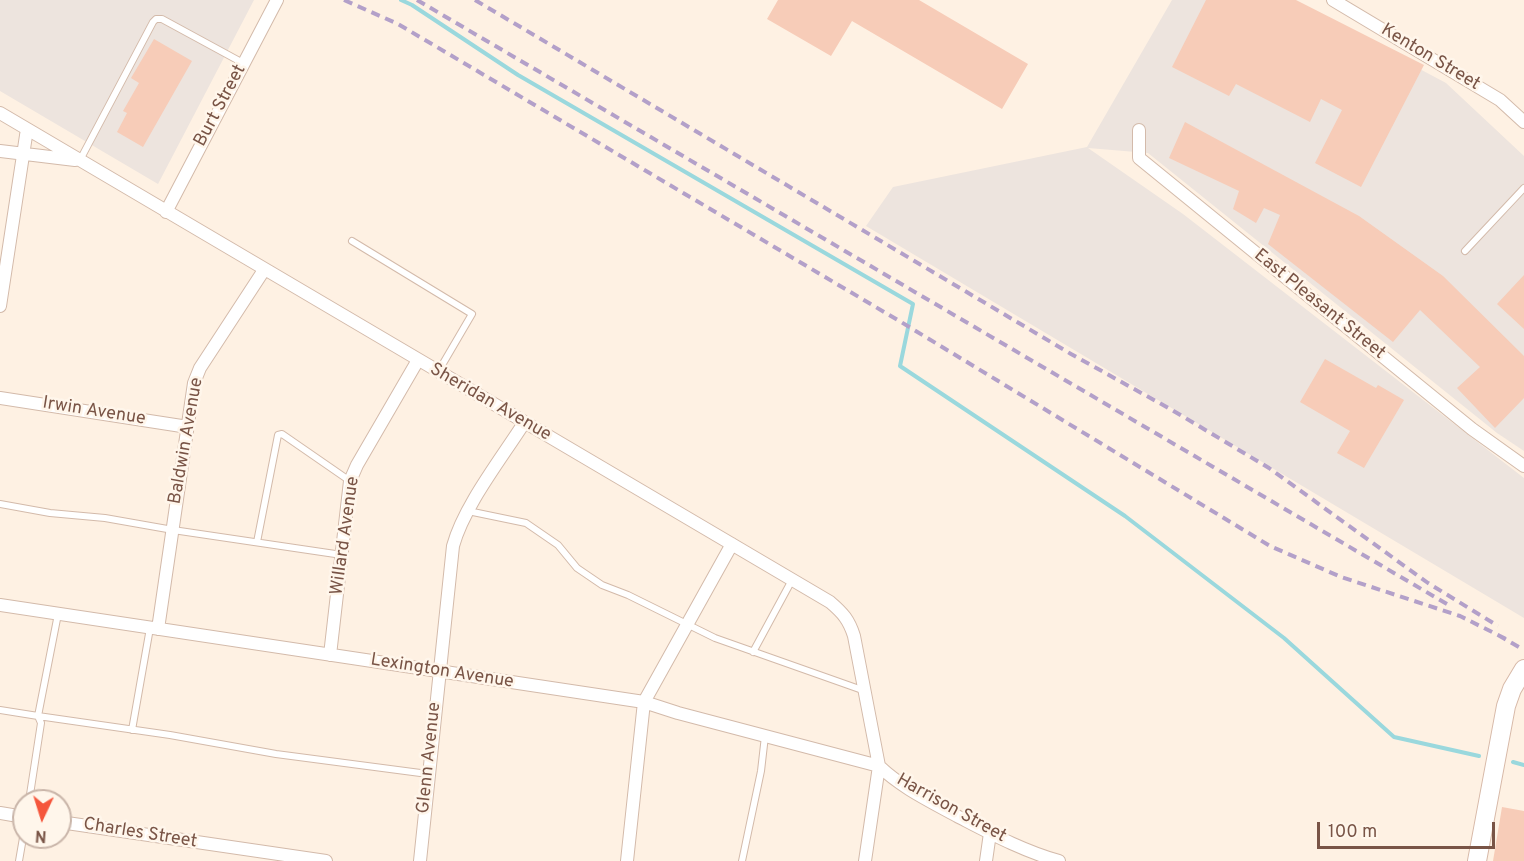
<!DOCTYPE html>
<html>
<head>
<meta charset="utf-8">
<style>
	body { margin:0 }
	#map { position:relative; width:1524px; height:861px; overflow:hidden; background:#fef1e3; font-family:Overpass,sans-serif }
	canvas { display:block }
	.north { position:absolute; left:12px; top:789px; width:60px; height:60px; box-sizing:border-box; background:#fff6eb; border:2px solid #c9b5a9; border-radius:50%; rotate:184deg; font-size:16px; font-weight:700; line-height:24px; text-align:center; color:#795446 }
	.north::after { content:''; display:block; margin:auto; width:21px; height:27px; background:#f5563c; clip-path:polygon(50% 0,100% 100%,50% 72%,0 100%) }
	.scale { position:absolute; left:1317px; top:822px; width:178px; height:27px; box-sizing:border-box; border:3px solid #795446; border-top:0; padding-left:8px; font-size:18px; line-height:21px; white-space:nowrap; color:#795446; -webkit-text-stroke:4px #fff6eb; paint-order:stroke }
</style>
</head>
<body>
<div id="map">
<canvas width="1524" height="861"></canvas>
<div class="north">N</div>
<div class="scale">100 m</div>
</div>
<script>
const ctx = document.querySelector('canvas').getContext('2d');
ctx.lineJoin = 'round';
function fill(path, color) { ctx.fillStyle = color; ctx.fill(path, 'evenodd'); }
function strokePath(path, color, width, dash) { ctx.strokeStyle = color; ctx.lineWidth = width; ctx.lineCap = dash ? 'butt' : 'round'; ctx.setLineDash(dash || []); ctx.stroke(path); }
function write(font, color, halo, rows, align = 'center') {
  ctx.font = font + ' Overpass,sans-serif'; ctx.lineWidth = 5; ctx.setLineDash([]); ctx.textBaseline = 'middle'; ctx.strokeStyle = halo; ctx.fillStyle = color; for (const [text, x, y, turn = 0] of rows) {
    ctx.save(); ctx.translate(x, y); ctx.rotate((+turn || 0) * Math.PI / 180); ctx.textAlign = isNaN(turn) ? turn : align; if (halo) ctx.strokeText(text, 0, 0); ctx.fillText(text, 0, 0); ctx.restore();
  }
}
fill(new Path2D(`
	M 0,0 L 254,0 L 158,184 L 0,91 Z
	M 1172,0 L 1290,0 L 1446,83 L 1524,156 L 1524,451 L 1497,433 L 1148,153 L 1088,148 L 1183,214 L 1524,478 L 1524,618 L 866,226 L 893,187 L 1087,147 Z`), '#ede4de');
strokePath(new Path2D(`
	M 401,0 L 412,5 L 518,75 L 913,304 L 900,366 L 1125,516 L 1284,638 L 1394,737 L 1479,756
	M 1513,762 L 1524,765`), '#9ad8dd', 4);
fill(new Path2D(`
	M 778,0 L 919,0 L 1028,64 L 1002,109 L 852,21 L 831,56 L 767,19 Z
	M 1206,0 L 1296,0 L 1424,65 L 1361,187 L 1315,163 L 1342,110 L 1321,99 L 1310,122 L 1236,84 L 1229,96 L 1172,67 Z
	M 154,39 L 192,61 L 143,147 L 117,132 L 127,113 L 123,111 L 139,83 L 131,78 Z
	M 1185,122 L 1359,216 L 1443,276 L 1524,356 L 1524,398 L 1495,428 L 1457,388 L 1480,367 L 1420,310 L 1393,342 L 1268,244 L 1280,215 L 1264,208 L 1256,223 L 1233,209 L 1239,191 L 1169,158 Z
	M 1524,275 L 1524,329 L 1497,304 Z
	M 1325,359 L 1376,388 L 1378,385 L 1404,400 L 1364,468 L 1337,453 L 1350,431 L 1300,402 Z
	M 1502,807 L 1524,811 L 1524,861 L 1493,861 Z`), '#f7ccb8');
const lane = new Path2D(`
	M 80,160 L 153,22 L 156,19 L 162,19 L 243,63
	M 352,241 L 472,314 L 438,372
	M 1465,251 L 1524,188
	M 0,504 L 50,513 L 105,518 L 173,530 L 342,555
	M 468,511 L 526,523 L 558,545 L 577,568 L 602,585 L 628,595 L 715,638 L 865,691
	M 257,542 L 278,435 L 282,434 L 350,481
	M 753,652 L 792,580
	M 0,710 L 38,716 L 58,614
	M 132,730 L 150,628
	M 29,801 L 41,723 L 38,716 L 170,735 L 276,754 L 428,774
	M 19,861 L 24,832
	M 742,861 L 761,771 L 765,736`);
const street = new Path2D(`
	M 1333,0 L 1500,100 L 1524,122
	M 0,113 L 830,602 C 843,613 849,620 854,636 L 879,766 L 865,861
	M 1139,130 L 1139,158 L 1472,429 L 1524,466
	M 0,151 L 75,160
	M 166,212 L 277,0
	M 0,306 L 27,129
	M 0,398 L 188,427
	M 0,605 L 644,702 L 678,713 L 879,766 C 902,788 930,801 957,816 C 990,833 1023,851 1059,861
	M 158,629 L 194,383 L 200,368 L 264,270
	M 330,655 L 350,481 L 357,465 L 418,360
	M 0,813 L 24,817
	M 60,822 L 326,861
	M 420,861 L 453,546 C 464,506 501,459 524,423
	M 627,861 L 644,702 L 732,544
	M 986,861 L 990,833`);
const secondary = new Path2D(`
	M 1477,861 L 1506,706 L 1512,689 L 1524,669`);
strokePath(lane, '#d3baaa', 8);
strokePath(street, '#d3baaa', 14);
strokePath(secondary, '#d7b9a8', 20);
strokePath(lane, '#fff', 6);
strokePath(street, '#fff', 12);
strokePath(secondary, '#fff', 18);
strokePath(new Path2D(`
	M 344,0 L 398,24 L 901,322 L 1270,546 L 1341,577 L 1460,616 L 1506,639
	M 417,0 L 1452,607
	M 475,0 L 1071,354 L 1172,410 L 1269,468 L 1428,583 L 1498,626
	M 1498,635 L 1524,650`), '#b3a0c9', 4, [9, 6]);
write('18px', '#795446', '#fff6eb', [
	["Kenton Street",1430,58,31],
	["Burt Street",221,106,-62],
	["East Pleasant Street",1319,305,39],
	["Sheridan Avenue",490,403,30],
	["Irwin Avenue",94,412,9],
	["Baldwin Avenue",187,441,-80],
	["Willard Avenue",346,536,-82],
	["Lexington Avenue",442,672,9],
	["Glenn Avenue",430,758,-84],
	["Harrison Street",951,809,29],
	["Charles Street",140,834,9]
]);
</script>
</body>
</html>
